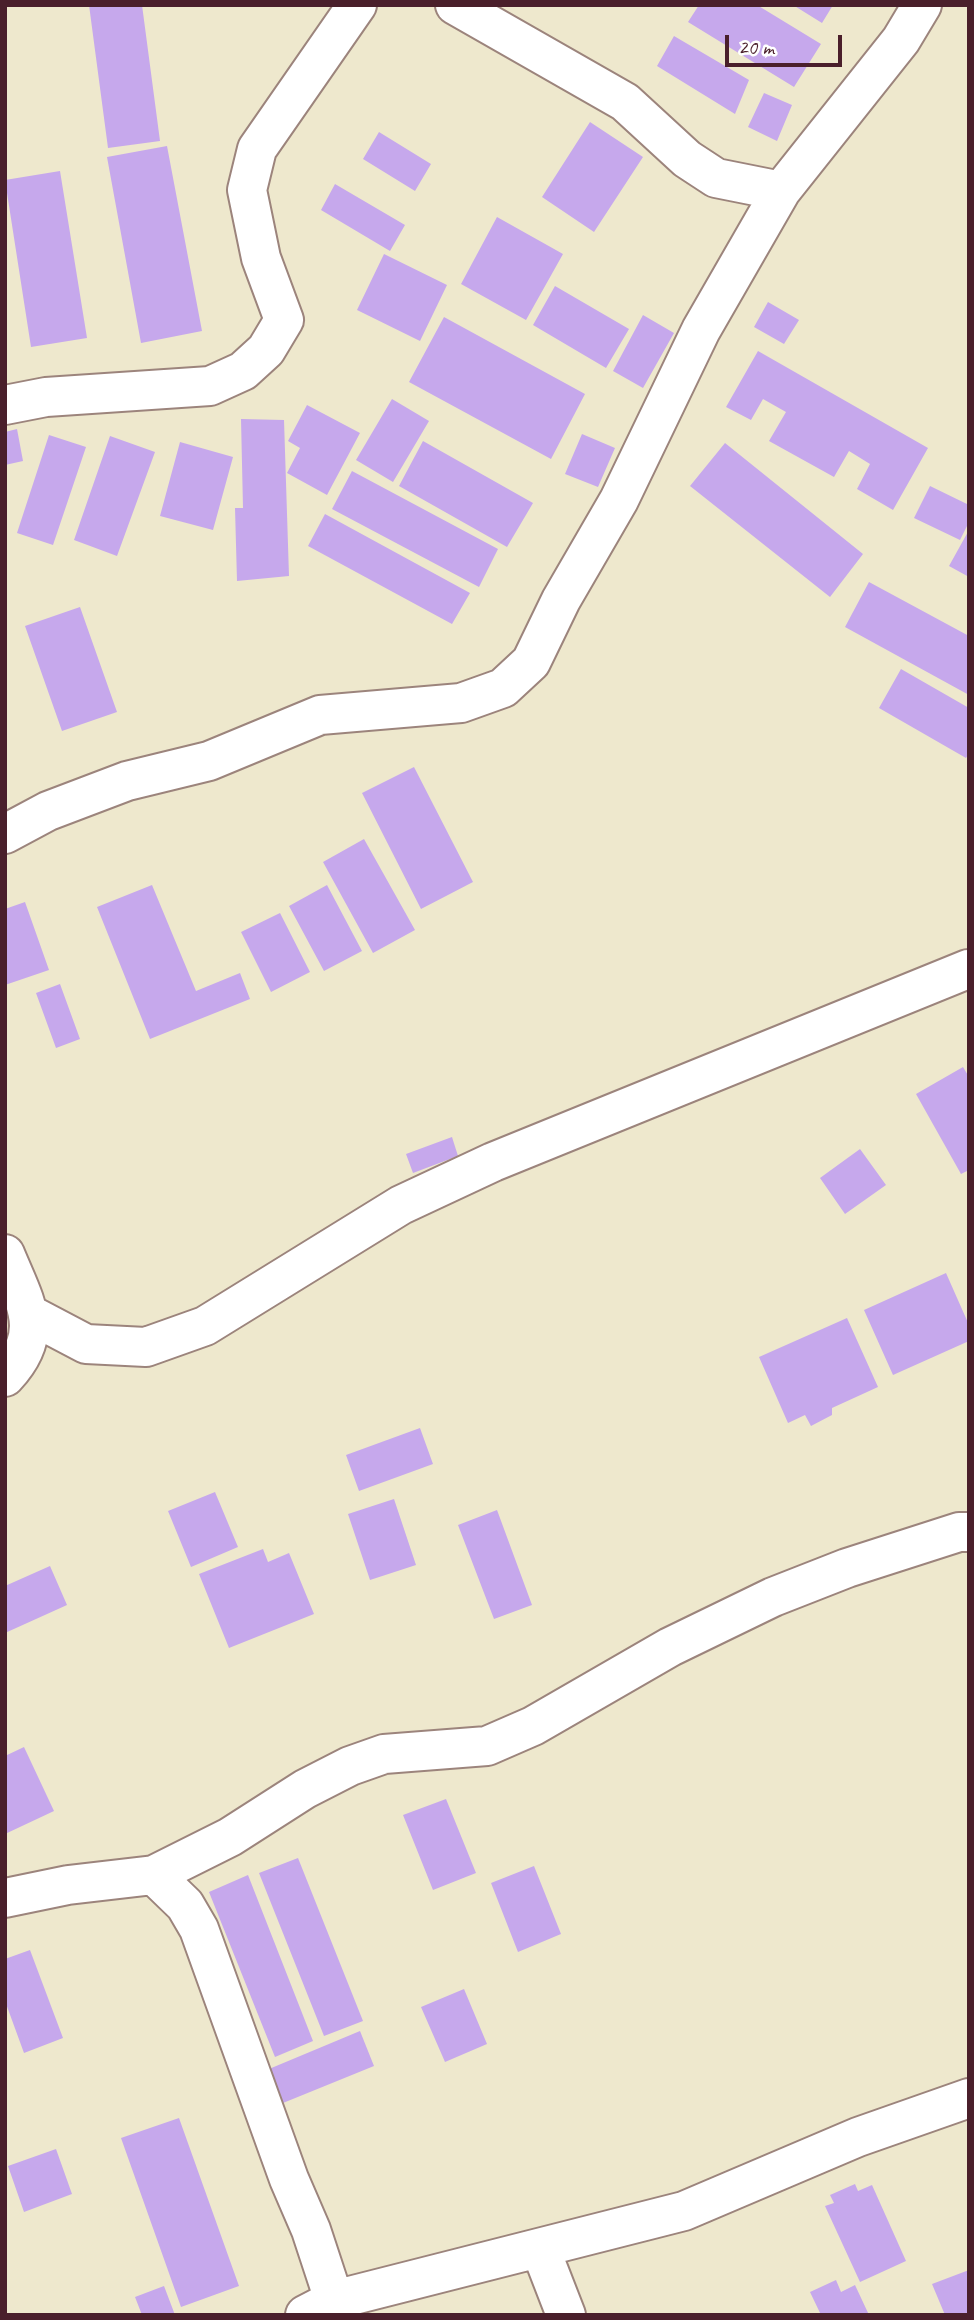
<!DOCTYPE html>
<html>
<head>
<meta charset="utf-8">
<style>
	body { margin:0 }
	#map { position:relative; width:974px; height:2320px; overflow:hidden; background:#eee8cd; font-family:Caveat,sans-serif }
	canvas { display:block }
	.frame { position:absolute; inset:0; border:7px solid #4a1f2b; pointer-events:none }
	.scale { position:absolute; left:725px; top:35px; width:117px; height:32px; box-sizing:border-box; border:4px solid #4a1f2b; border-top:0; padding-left:9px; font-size:21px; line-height:24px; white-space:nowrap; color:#4a1f2b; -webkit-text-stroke:5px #fff; paint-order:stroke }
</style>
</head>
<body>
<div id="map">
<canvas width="974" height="2320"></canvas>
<div class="frame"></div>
<div class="scale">20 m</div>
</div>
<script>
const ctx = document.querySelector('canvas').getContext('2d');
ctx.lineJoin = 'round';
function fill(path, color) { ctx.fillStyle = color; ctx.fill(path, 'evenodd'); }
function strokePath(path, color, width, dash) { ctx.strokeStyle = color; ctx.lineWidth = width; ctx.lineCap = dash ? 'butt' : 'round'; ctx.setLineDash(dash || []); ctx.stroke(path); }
fill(new Path2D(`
	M 89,5 L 142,5 L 160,141 L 108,148 Z
	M 699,5 L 757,5 L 821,44 L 794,87 L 688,22 Z
	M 793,5 L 833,5 L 822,23 Z
	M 674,36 L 749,80 L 735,114 L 657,66 Z
	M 764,93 L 792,105 L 777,141 L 748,127 Z
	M 590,122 L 643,157 L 594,232 L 542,197 Z
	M 379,132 L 431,164 L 415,191 L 363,159 Z
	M 167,146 L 202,331 L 141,343 L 107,157 Z
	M 60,171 L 87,338 L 31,347 L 5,180 Z
	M 335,184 L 405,225 L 390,251 L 321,210 Z
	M 497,217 L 563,254 L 526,320 L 461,284 Z
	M 384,254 L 447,285 L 420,341 L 357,310 Z
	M 555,286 L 629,329 L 606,368 L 533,325 Z
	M 768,302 L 799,320 L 784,344 L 754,327 Z
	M 643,315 L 674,333 L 643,388 L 613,371 Z
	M 444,317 L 585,394 L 551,459 L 409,382 Z
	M 758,351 L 928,448 L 893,510 L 857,489 L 870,464 L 849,451 L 834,477 L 769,441 L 786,412 L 763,399 L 751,420 L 726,407 Z
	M 392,399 L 429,421 L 393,482 L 356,460 Z
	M 307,405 L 360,433 L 327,495 L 287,473 L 300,448 L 288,441 Z
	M 241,419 L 284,420 L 289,576 L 237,581 L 235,508 L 243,508 Z
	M 17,429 L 23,461 L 5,465 L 5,432 Z
	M 582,434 L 615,448 L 598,487 L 565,474 Z
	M 49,435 L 86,447 L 53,545 L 17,533 Z
	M 110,436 L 155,452 L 117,556 L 74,540 Z
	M 423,441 L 533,503 L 507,547 L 399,486 Z
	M 180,442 L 233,457 L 213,530 L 160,516 Z
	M 725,443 L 863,554 L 830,597 L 690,486 Z
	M 352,471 L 498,549 L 479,587 L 332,509 Z
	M 930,486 L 969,505 L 969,522 L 960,540 L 914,518 Z
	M 325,514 L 470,593 L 452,624 L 308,546 Z
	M 969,530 L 969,577 L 949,566 Z
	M 869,582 L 969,636 L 969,695 L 845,627 Z
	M 80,607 L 117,712 L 62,731 L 25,626 Z
	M 901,669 L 969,708 L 969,753 L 966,758 L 879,708 Z
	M 414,767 L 473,882 L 421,909 L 362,793 Z
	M 364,839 L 415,930 L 373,953 L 323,862 Z
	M 152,885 L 196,991 L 240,973 L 250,999 L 150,1039 L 97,907 Z
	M 327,885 L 362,951 L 324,971 L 289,906 Z
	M 25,902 L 49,970 L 5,985 L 5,909 Z
	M 280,913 L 310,972 L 271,992 L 241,932 Z
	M 60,984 L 80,1039 L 56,1048 L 36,993 Z
	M 963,1067 L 969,1077 L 969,1170 L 961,1174 L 916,1094 Z
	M 452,1137 L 458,1156 L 413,1173 L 406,1154 Z
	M 860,1149 L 886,1185 L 845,1214 L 820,1178 Z
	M 946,1273 L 969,1325 L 969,1341 L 893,1375 L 864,1310 Z
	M 847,1318 L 878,1387 L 832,1408 L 832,1415 L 811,1426 L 805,1415 L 788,1423 L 759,1357 Z
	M 420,1428 L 433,1464 L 359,1491 L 346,1455 Z
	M 215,1492 L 238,1547 L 191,1567 L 168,1511 Z
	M 394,1499 L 416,1565 L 370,1580 L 348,1514 Z
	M 497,1510 L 532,1605 L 494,1619 L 458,1525 Z
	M 263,1549 L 268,1562 L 289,1553 L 314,1614 L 229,1648 L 199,1574 Z
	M 50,1566 L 67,1605 L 5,1633 L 5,1586 Z
	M 24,1747 L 54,1811 L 5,1834 L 5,1756 Z
	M 446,1799 L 476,1873 L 433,1890 L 403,1815 Z
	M 298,1858 L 363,2021 L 324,2036 L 259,1873 Z
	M 534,1866 L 561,1934 L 518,1952 L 491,1883 Z
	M 248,1875 L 313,2041 L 275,2057 L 209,1892 Z
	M 30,1950 L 63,2038 L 24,2053 L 5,2001 L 5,1959 Z
	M 464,1989 L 487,2044 L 445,2062 L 421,2007 Z
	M 360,2031 L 374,2066 L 283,2103 L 269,2069 Z
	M 179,2118 L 239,2286 L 181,2307 L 121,2138 Z
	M 56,2149 L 72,2194 L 24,2212 L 8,2166 Z
	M 855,2184 L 858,2191 L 872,2185 L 906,2261 L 860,2282 L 825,2206 L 834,2203 L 830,2195 Z
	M 969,2270 L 969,2315 L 945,2315 L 932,2284 Z
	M 836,2280 L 841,2292 L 855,2285 L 869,2315 L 821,2315 L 810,2292 Z
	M 164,2286 L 175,2315 L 142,2315 L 135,2297 Z`), '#c6a8ec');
const street = new Path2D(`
	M 455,5 L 625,102 L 687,159 L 716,178 L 781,191
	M 5,405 L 46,397 L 210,386 L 243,371 L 266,350 L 284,320 L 261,258 L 247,190 L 257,149 L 357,5
	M 5,834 L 48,811 L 127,781 L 209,761 L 320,715 L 461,703 L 503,688 L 531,662 L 561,600 L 619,500 L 701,330 L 781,191 L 901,40 L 922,5
	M 5,1254 C 25,1303 47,1332 5,1377
	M 29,1314 L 86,1344 L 146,1347 L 205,1326 L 401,1205 L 493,1162 L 968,969
	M 154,1875 L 185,1905 L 199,1929 L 289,2179 L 311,2230 L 334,2300
	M 5,1898 L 68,1885 L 154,1875 L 230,1837 L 305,1789 L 350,1766 L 384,1754 L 487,1746 L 533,1726 L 670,1647 L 773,1597 L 847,1568 L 959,1532 L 969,1532
	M 540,2248 L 566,2315
	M 305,2315 L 334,2300 L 684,2211 L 858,2137 L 969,2098`);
strokePath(street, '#9c847c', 42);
strokePath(street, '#fff', 38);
</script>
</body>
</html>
